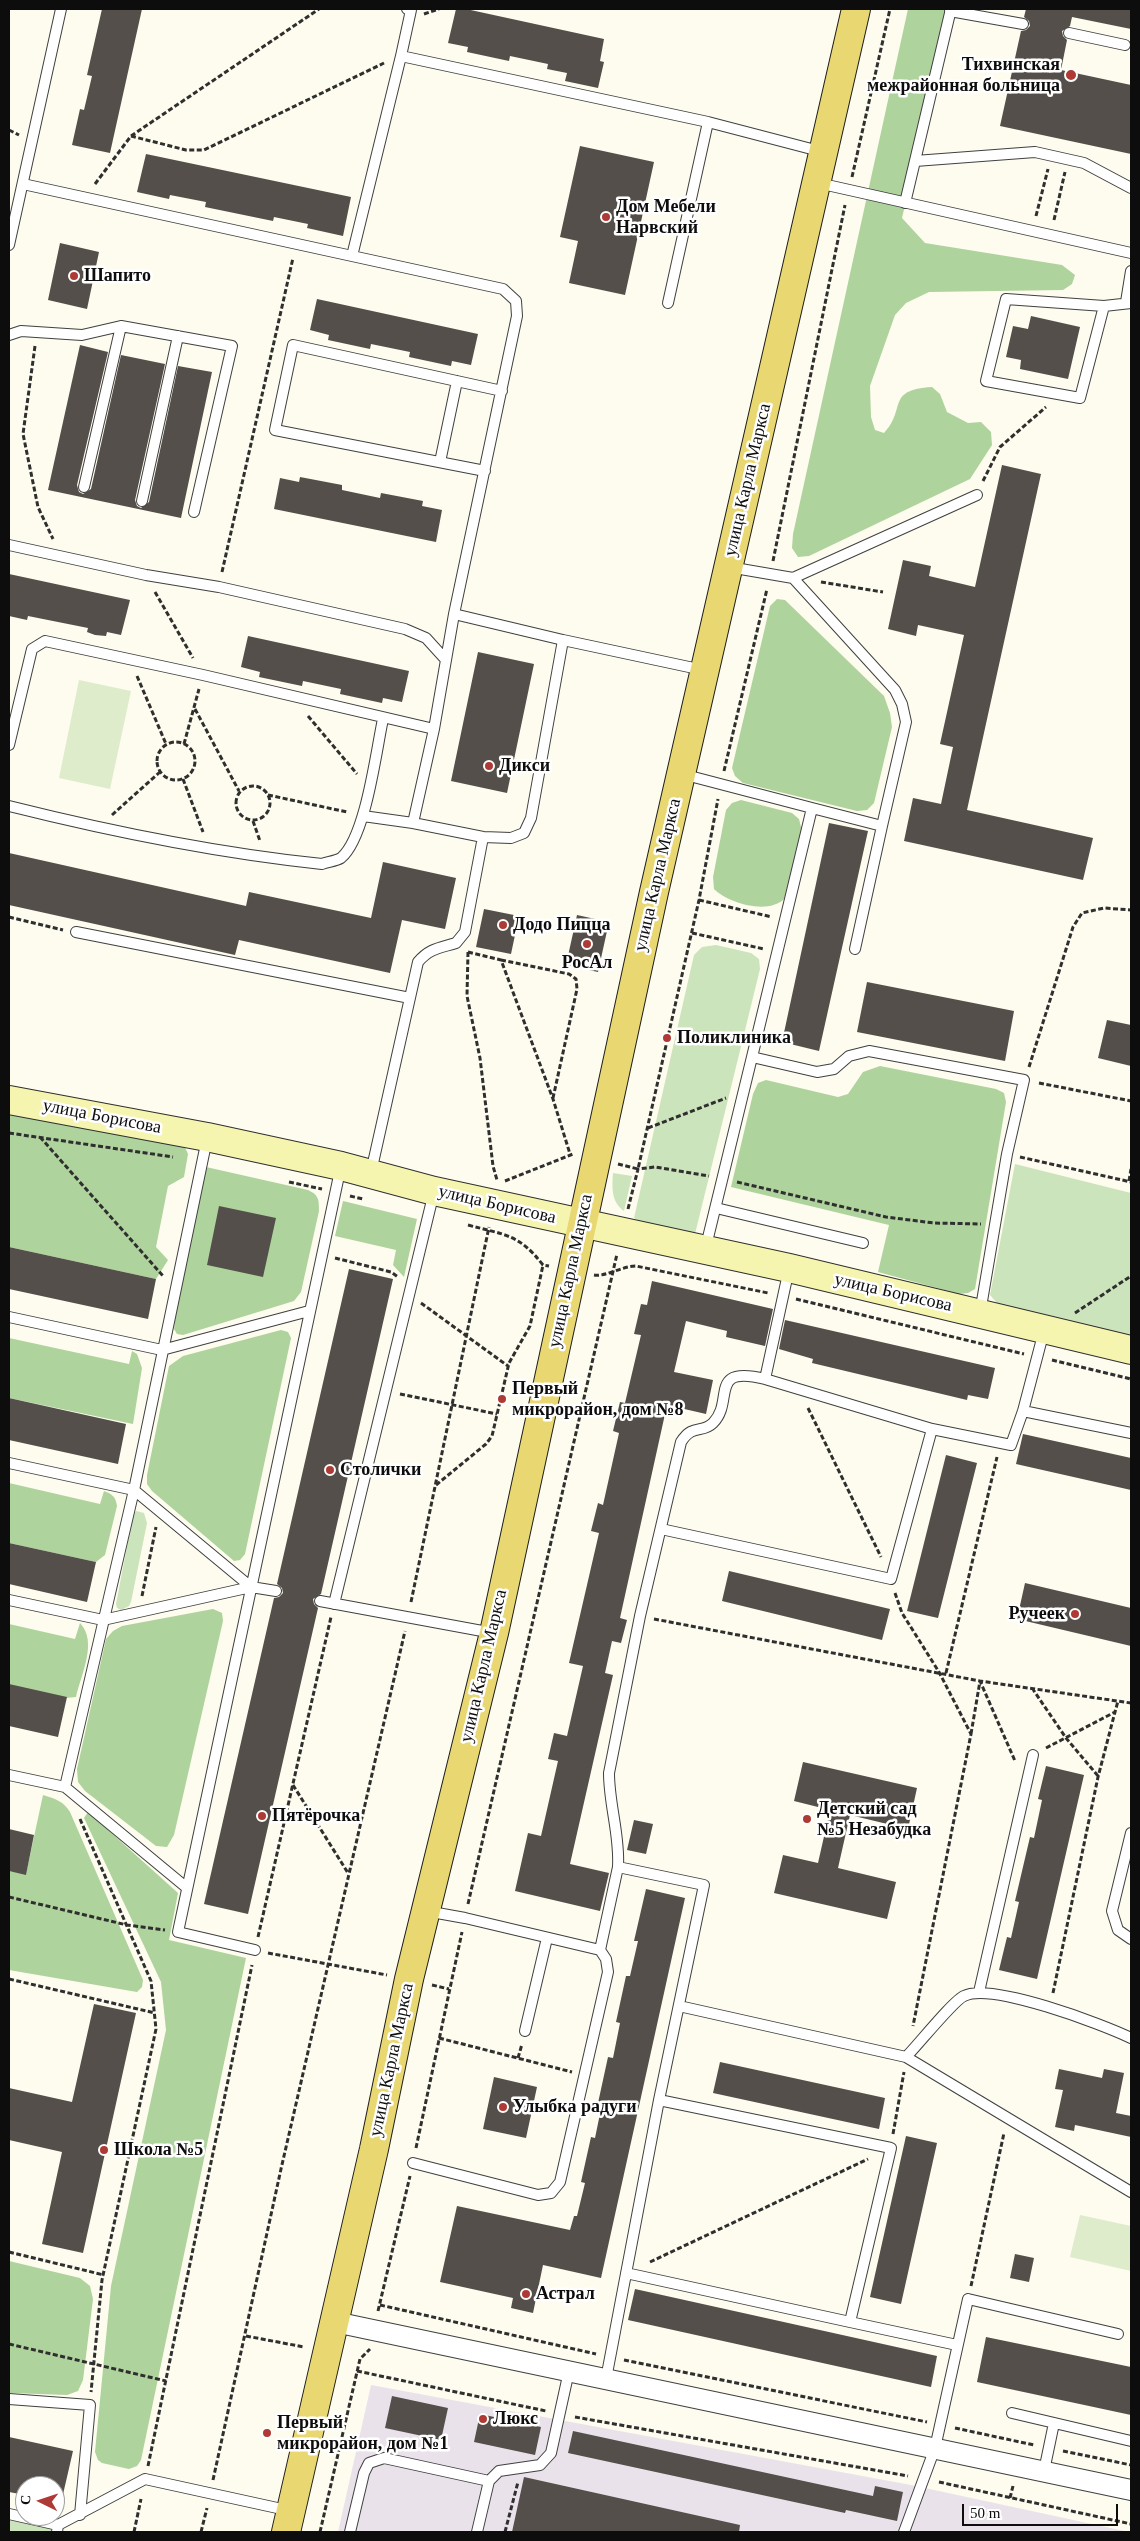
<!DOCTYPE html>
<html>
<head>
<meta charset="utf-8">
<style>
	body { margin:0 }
	#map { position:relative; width:1140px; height:2541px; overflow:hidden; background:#fdfcee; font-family:"Times New Roman",serif }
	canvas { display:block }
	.frame { position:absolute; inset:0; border:10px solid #0d0d0d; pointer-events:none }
	.north { position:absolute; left:15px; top:2476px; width:50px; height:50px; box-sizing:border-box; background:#fff; border:1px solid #9e9e9e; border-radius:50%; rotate:274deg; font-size:14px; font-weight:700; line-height:20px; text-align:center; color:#0d0d0d }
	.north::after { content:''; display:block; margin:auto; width:18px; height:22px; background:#ad3a34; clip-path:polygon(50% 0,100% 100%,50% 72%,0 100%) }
	.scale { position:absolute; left:962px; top:2504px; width:156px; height:22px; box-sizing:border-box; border:2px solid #0d0d0d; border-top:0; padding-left:6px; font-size:15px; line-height:18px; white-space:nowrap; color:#0d0d0d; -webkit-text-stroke:4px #fff; paint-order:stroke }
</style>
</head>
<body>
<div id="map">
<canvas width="1140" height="2541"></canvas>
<div class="frame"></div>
<div class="north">С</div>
<div class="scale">50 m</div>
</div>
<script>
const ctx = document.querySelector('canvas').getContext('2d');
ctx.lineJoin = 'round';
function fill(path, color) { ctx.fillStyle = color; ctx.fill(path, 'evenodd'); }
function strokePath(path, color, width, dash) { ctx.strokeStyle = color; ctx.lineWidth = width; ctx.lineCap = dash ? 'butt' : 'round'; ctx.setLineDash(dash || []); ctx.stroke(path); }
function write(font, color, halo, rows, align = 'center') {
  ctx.font = font + ' "Times New Roman",serif'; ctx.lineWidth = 5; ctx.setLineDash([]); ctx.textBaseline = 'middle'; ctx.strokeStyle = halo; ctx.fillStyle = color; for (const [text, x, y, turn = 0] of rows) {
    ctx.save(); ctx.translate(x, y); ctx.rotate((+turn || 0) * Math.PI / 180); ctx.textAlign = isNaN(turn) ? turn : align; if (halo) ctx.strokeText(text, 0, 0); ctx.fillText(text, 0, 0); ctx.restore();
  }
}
fill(new Path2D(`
	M 371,2385 L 911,2485 L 1129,2532 L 338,2532 Z`), '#eae2ea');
fill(new Path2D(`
	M 716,945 L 751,953 L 759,959 L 760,969 L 695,1234 L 643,1223 L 634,1218 L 694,955 L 702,947 Z
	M 1015,1164 L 1131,1193 L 1131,1336 L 1006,1308 L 997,1303 L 990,1295 Z
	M 613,1173 L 632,1176 L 624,1211 C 611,1202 612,1187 613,1173 Z
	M 136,1511 L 144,1513 L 147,1523 L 131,1602 L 129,1606 L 121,1610 L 117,1608 L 116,1604 L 133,1515 Z
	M 9,2514 L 58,2525 L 57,2532 L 9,2532 Z`), '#cce4bb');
fill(new Path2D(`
	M 908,9 L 951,9 L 902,218 L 925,243 L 1062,265 L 1075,275 L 1072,284 L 1063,290 L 929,292 L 906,303 L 895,315 L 870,386 L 871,417 L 875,430 L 884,433 C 907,409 885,390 932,387 L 940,394 L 947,412 L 968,423 L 981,422 L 991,432 L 992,445 L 970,479 L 809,556 L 798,557 L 792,548 L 793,534 Z
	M 777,599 L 785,600 L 884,696 L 890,713 L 892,727 L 874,803 L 867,810 L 857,811 L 743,783 L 735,776 L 732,768 L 770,606 Z
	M 741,800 L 792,813 L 799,819 L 802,831 L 784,899 C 768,915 728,903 714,889 L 713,877 L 726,810 L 732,803 Z
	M 880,1066 L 996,1089 L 1004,1093 L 1006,1102 L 975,1289 L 968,1293 L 959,1294 L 878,1272 L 889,1225 L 731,1187 L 753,1094 L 758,1083 L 766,1080 L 838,1097 L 848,1094 L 863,1072 Z
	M 9,1111 L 183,1143 L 188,1154 L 184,1177 L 168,1186 L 156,1247 L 168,1260 L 156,1279 L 9,1247 Z
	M 206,1167 L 308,1190 C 319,1195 319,1200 319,1211 L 301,1292 L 294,1301 L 183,1335 L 177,1334 L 174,1329 L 175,1320 Z
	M 343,1201 L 417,1219 L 404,1277 L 393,1265 L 396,1250 L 335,1236 Z
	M 281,1330 L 288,1332 L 291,1338 L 245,1554 L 240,1560 L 234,1561 L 152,1491 L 147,1484 L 147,1475 L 169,1366 L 183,1356 Z
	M 9,1338 L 129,1364 L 132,1351 L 137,1354 L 142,1368 L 133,1424 L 9,1398 Z
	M 9,1483 L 100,1504 L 104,1491 C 112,1494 116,1497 117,1506 L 105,1555 L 96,1562 L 9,1543 Z
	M 213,1609 L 222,1613 L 223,1621 L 174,1835 L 167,1847 L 156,1846 L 85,1791 L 78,1782 L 77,1769 L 106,1639 L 113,1631 L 122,1626 Z
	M 80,1623 C 98,1642 81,1674 76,1697 L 66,1698 L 9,1685 L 9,1624 L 75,1639 Z
	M 43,1795 C 56,1799 63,1801 70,1812 L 143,1980 L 142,1987 L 137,1992 L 9,1970 L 9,1871 L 26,1874 Z
	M 88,1812 L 178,1893 L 169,1940 L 246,1958 L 141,2460 L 137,2466 L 129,2469 L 102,2463 L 98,2460 L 95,2452 L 111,2286 L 166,2030 L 161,1982 L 84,1818 Z
	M 9,2261 L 80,2278 L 90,2286 L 93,2299 L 83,2380 L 78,2391 L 67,2395 L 9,2393 Z`), '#afd39c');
fill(new Path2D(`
	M 79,680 L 131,691 L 110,789 L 59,778 Z
	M 1080,2215 L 1131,2226 L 1131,2271 L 1070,2257 Z`), '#deeccc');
fill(new Path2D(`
	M 102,9 L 142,9 L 110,153 L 72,145 L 80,109 L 84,110 L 92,76 L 87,75 Z
	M 456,9 L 466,9 L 604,39 L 600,61 L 604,62 L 598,88 L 565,81 L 567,73 L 547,69 L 548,64 L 510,56 L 509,61 L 467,52 L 468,47 L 448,43 Z
	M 1026,9 L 1131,9 L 1131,29 L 1072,17 L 1070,26 L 1062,31 L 1063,36 L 1067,40 L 1061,70 L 1131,85 L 1131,154 L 1000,126 L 1021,31 L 1026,30 L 1030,26 L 1029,21 L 1024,17 Z
	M 580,146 L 654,162 L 625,295 L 569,283 L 578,241 L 560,237 Z
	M 146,154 L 351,197 L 343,236 L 307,228 L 308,224 L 274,217 L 273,221 L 205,207 L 206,202 L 170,195 L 169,199 L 137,192 Z
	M 60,243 L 99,252 L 87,309 L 48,300 Z
	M 317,299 L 478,334 L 471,365 L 452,361 L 451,366 L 409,357 L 410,352 L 371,344 L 370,349 L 328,340 L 329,335 L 310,330 Z
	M 1031,316 L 1080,327 L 1068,379 L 1020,369 L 1021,360 L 1006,357 L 1013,326 L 1028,329 Z
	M 80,345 L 108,352 L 77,485 L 79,492 L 83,494 L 91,489 L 121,355 L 165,364 L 135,500 L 137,506 L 141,508 L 149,502 L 178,366 L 212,372 L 181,518 L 48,490 Z
	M 1002,465 L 1041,474 L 967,810 L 1093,838 L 1083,880 L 904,841 L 913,798 L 941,804 L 953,747 L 940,744 L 964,635 L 918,625 L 916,636 L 888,629 L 903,560 L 931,566 L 929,576 L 975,587 Z
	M 300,477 L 342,485 L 342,490 L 380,498 L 381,493 L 423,501 L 422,506 L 442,510 L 436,542 L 274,509 L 280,478 L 299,482 Z
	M 9,574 L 130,600 L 121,635 L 107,632 L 106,636 L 95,635 L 87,632 L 88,628 L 28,616 L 27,620 L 9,616 Z
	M 248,636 L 409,671 L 402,702 L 383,698 L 382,703 L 340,694 L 341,689 L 303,681 L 302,686 L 259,677 L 260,672 L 241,667 Z
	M 478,652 L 534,664 L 507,793 L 451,781 Z
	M 829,823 L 868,831 L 819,1051 L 782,1042 Z
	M 9,853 L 246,906 L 249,892 L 371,918 L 383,862 L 456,878 L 445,929 L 402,920 L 390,973 L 239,940 L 235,955 L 9,905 Z
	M 484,909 L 519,916 L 511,954 L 476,947 Z
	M 577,915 L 609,922 L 598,972 L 566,965 Z
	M 867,982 L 1014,1011 L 1005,1061 L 857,1032 Z
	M 1107,1020 L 1131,1025 L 1131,1066 L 1098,1058 Z
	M 219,1206 L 276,1218 L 263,1277 L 207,1265 Z
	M 9,1247 L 156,1279 L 148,1319 L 9,1289 Z
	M 349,1269 L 393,1279 L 321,1594 L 313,1599 L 314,1604 L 318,1608 L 248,1914 L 204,1904 L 274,1598 L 279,1597 L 283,1593 L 282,1588 L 277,1584 Z
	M 652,1281 L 773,1309 L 765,1346 L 726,1337 L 727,1331 L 686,1321 L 674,1372 L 713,1380 L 706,1414 L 667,1405 L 620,1618 L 627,1620 L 621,1643 L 612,1641 L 605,1673 L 613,1675 L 570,1864 L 609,1873 L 600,1911 L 515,1891 L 528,1833 L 541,1836 L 558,1761 L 548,1759 L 554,1733 L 567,1736 L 583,1666 L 569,1663 L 599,1533 L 591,1531 L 598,1503 L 603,1505 L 619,1433 L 613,1431 L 620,1402 L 625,1403 L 641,1335 L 634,1334 L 641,1304 L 647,1305 Z
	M 785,1320 L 995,1368 L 988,1399 L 968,1395 L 967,1400 L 812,1363 L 813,1359 L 779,1349 Z
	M 9,1398 L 126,1424 L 118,1464 L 9,1440 Z
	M 1023,1434 L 1131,1458 L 1131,1490 L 1016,1464 Z
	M 946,1455 L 977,1463 L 938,1618 L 907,1611 Z
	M 9,1543 L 96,1562 L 87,1602 L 9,1584 Z
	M 729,1571 L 890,1609 L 882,1640 L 722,1601 Z
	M 1025,1583 L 1131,1608 L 1131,1646 L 1017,1619 Z
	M 9,1684 L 67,1697 L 58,1737 L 9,1726 Z
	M 803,1762 L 917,1788 L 908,1829 L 850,1815 L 838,1868 L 896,1882 L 887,1919 L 774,1893 L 783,1855 L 818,1863 L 830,1810 L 794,1801 Z
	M 1046,1766 L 1084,1775 L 1037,1979 L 999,1970 L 1007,1937 L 1011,1938 L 1019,1902 L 1015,1901 L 1030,1837 L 1034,1838 L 1042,1800 L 1038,1799 Z
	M 634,1820 L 653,1824 L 646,1854 L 627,1850 Z
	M 9,1829 L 34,1835 L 26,1875 L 9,1871 Z
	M 646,1889 L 685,1898 L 601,2278 L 543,2265 L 533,2313 L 511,2308 L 513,2298 L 440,2282 L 457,2206 L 570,2230 L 574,2216 L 577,2216 L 585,2183 L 581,2182 L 591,2137 L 595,2138 L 602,2104 L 598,2103 L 608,2057 L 613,2058 L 620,2023 L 616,2022 L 626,1976 L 630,1976 L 638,1941 L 634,1941 Z
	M 94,2004 L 136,2013 L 83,2253 L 42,2244 L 62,2152 L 9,2140 L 9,2088 L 72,2102 Z
	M 720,2062 L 885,2098 L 879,2129 L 713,2093 Z
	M 1059,2069 L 1102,2078 L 1104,2069 L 1124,2073 L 1116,2113 L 1131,2116 L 1131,2137 L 1075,2125 L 1074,2131 L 1055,2127 L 1063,2090 L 1055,2089 Z
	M 494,2077 L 537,2087 L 526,2138 L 483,2129 Z
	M 906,2136 L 937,2143 L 901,2304 L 870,2297 Z
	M 1015,2254 L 1034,2258 L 1029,2282 L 1010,2278 Z
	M 635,2289 L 937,2356 L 931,2387 L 628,2320 Z
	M 986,2337 L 1131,2367 L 1131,2415 L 977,2382 Z
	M 392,2396 L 448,2408 L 441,2440 L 385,2428 Z
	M 480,2414 L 541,2427 L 535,2455 L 474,2442 Z
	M 573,2431 L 873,2496 L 875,2486 L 903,2492 L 897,2521 L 846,2510 L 845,2513 L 568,2453 Z
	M 9,2437 L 73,2451 L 61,2503 L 55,2502 L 55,2486 L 25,2486 L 25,2495 L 9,2492 Z
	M 524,2477 L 740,2525 L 739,2532 L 512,2532 Z`), '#544f4a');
const lane = new Path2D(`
	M 950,11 L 1023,24
	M 1069,33 L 1125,45
	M 401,56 L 411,10 L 407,9
	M 915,161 L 1035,152 L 1084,163 L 1131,188
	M 818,183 L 1131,253
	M 23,184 L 352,256 L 401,56 L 708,122 L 823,152
	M 905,203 L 951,9
	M 9,245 L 61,9
	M 352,256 L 503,289 L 516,301 L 517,316 L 454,614 L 434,729 L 413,823 L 483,837 L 465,932 L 456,943 C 440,948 430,948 418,962 L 371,1172
	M 1126,302 L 1131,271
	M 668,303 L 708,122
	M 1104,306 L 1080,398 L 986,381 L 1006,299 L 1104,306 L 1131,303
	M 9,335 L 21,331 L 82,335 L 121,326 L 232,346 L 194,512
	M 440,462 L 457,381
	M 485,471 L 275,430 L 293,345 L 502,391
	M 84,487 L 121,326
	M 142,501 L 178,336
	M 9,545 L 146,575 L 219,587 L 405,629 L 426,638 L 446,660
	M 729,567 L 793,578 L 977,495
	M 793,578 L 895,690 L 902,704 L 906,722 L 882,826
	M 454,614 L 563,640
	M 9,745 L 32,649 L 45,641 L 203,675 L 434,729
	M 682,774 L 812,808
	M 9,806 C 113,832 216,853 322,864 C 327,862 336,861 341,858 C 366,837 376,751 383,719
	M 363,816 L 413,823
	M 483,837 L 511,838 L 524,833 L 531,818 L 563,640 L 703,670
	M 76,932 L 410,998
	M 752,1057 L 812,808 L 882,826 L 855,949
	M 716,1208 L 863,1243
	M 705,1250 L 752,1057 L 817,1072 L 834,1069 L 849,1056 L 869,1051 L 1024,1080 L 1007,1154 L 980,1313
	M 9,1317 L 162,1350 L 309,1311
	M 765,1379 L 932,1429
	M 1023,1411 L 1131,1433
	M 9,1463 L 134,1490 L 251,1587 L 103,1620 L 9,1600
	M 661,1529 L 891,1579 L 932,1429 L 1011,1445 L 1023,1411 L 1044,1331
	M 251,1587 L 276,1591
	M 320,1601 L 493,1633
	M 334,1604 L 434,1192
	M 9,1775 L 65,1787
	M 1131,1833 L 1112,1911 L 1118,1930 L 1131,1939
	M 618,1867 C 620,1835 609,1805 609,1773 L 640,1616 L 681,1442 C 693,1423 702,1434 713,1423 C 735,1401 707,1365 765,1379 L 789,1269
	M 187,1888 L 65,1787 L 134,1490 L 207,1139
	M 426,1911 L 465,1918 L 600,1950 L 618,1867 L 704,1885 L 659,2100 L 606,2379
	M 255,1950 L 178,1932 L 341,1166
	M 979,1992 L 1033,1755
	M 679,2006 L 906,2057 L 1131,2192
	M 525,2031 L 547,1938
	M 906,2057 C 917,2046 954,2000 964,1996 C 991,1982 1102,2024 1131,2038
	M 413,2163 L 538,2195 L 551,2193 L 560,2182 L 608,1972 L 606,1959 L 600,1950
	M 626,2273 L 850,2322 L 891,2148 L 659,2100
	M 850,2322 L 957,2345
	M 9,2399 L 90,2405 L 80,2515
	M 1012,2413 L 1131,2441
	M 1044,2471 L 1054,2423
	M 9,2514 L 58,2525
	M 57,2532 L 58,2525 L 145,2479 L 291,2511
	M 350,2532 L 364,2473 L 369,2463 L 384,2458 L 489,2481
	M 477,2532 L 489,2481 L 499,2471 L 540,2465 L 551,2453 L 569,2371
	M 904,2532 L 935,2448 L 968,2299 L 1118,2334`);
const street = new Path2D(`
	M 335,2322 L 1131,2490`);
const secondary = new Path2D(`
	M 9,1100 L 207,1137 L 341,1166 L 434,1191 L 789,1268 L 1131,1350`);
const primary = new Path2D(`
	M 286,2532 L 374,2149 L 409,1979 L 494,1633 L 654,892 L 856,9`);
strokePath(lane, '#404040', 12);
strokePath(street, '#404040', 22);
strokePath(secondary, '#2f2f2f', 30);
strokePath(primary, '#1e1e1e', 30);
strokePath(new Path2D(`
	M 424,14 L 439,9
	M 9,130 L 19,135
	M 131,136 L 186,150 L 204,150 L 384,63
	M 852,177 L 890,9
	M 95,184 L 131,136 L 319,9
	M 1036,216 L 1048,169
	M 1054,220 L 1065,172
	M 35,346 L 23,434 L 38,507 L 53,539
	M 983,481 L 1000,447 L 1046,407
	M 773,561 L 845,205
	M 222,572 L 293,258
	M 821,582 L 883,592
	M 155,592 L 193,658
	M 137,676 L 166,744
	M 195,709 L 239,791
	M 308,716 L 357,774
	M157 761a19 19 0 1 1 38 0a19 19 0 1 1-38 0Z
	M 184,744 L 199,689
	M 724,771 L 767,589
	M 183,779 L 203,832
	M236 803a17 17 0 1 1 34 0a17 17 0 1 1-34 0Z
	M 268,795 L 347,812
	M 112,815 L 160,772
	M 253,821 L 260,841
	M 699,900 L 772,917
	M 9,917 L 63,930
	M 692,933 L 764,949
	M 468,952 L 501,960 L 553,1099 L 570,1154
	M 468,952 L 467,996 L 480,1058 L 493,1166 L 497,1180
	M 501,960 L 569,974 L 576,979 L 577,989 L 553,1098
	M 1029,1067 L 1073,927 L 1082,913 L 1104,908 L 1131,910
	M 1039,1083 L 1131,1101
	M 648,1128 L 726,1098
	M 9,1133 L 173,1157
	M 40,1137 L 163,1276
	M 1020,1157 L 1131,1182
	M 618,1164 L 638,1169 L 699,900 L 718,799
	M 505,1181 L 573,1154
	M 1129,1181 L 1131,1169
	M 289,1182 L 322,1189
	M 737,1182 L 886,1217 L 934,1223 L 981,1224
	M 350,1196 L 363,1199
	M 628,1209 L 638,1169 L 655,1167 L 709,1176
	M 468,1225 C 505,1235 519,1234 543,1265 L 549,1266
	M 335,1258 L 391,1272 L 398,1277
	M 594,1275 C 606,1277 622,1266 636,1266 L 768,1293
	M 796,1299 L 1024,1354
	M 421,1303 L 508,1366
	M 1075,1313 L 1131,1276
	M 1052,1360 L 1131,1379
	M 400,1394 L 497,1414
	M 808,1408 L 881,1557
	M 436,1485 L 486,1444 L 492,1436 L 509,1363 L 530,1326 L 543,1265
	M 895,1593 L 902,1613 L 939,1672 L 971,1734 L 913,2026
	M 142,1596 L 156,1527
	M 411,1602 L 489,1227
	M 654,1619 L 980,1681 L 1131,1703
	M 946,1673 L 997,1457
	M 1032,1688 L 1066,1738 L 1098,1776
	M 971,1734 L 980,1681 L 1015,1761
	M 1046,1748 L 1115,1712 L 1118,1701
	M 293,1785 L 348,1873
	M 80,1819 L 151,1981 L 156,2029 L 102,2280 L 91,2392
	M 9,1897 L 127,1925 L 165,1930
	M 468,1904 L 617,1254
	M 258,1937 L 331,1617
	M 268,1953 L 387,1975
	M 9,1979 L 155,2013
	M 432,1985 L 449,1989
	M 1053,1993 L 1098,1777 L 1115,1712
	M 439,2038 L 572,2072
	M 518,2058 L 522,2044
	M 893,2134 L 904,2072
	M 416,2148 L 462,1932
	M 9,2252 L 104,2275
	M 650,2262 L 868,2159
	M 971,2286 L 1004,2133
	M 380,2305 L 596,2354
	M 378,2311 L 410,2176
	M 246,2336 L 304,2347
	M 9,2344 L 166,2381
	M 624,2360 L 927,2422
	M 357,2371 L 546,2411
	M 575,2417 L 908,2476
	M 955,2428 L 1034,2445
	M 1063,2451 L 1131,2465
	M 148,2466 L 252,1965
	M 213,2480 L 281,2169 L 405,1631
	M 939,2482 L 1131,2524
	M 1010,2498 L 1013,2486
	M 134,2532 L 141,2499
	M 201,2532 L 207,2508
	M 320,2532 L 360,2359 L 370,2349
	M 505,2532 L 518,2482`), '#2f2f2f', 3, [5, 2.5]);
strokePath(lane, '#fff', 10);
strokePath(street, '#fff', 20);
strokePath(secondary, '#f6f5b0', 28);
strokePath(primary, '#e9d872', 28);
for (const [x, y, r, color] of [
	[1071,75,6,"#ad3a34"],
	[606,217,5,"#ad3a34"],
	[74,276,5,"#ad3a34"],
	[489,766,5,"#ad3a34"],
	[503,925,5,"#ad3a34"],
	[587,944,5,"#ad3a34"],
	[667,1038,5,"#ad3a34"],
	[502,1399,5,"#ad3a34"],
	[330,1470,5,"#ad3a34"],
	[1075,1614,5,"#ad3a34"],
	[262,1816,5,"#ad3a34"],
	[807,1819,5,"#ad3a34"],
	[503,2107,5,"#ad3a34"],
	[104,2150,5,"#ad3a34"],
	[526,2294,5,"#ad3a34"],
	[483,2419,5,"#ad3a34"],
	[267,2433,5,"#ad3a34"]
]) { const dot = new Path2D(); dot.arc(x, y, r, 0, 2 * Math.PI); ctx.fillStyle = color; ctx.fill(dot); strokePath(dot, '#fff', 2); }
write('bold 18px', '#0d0d0d', '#fff', [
	["Тихвинская",1060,65,"right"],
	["межрайонная больница",1060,86,"right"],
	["Дом Мебели",616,207],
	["Нарвский",616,228],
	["Шапито",84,276],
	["Дикси",499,766],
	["Додо Пицца",513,925],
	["РосАл",587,963,"center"],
	["Поликлиника",677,1038],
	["Первый",512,1389],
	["микрорайон, дом №8",512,1410],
	["Столички",340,1470],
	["Ручеек",1065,1614,"right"],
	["Детский сад",817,1809],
	["№5 Незабудка",817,1830],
	["Пятёрочка",272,1816],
	["Улыбка радуги",513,2107],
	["Школа №5",114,2150],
	["Астрал",536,2294],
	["Люкс",493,2419],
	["Первый",277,2423],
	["микрорайон, дом №1",277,2444]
], 'left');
write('18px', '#0d0d0d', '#fff', [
	["улица Карла Маркса",748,480,-77],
	["улица Карла Маркса",658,875,-77],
	["улица Борисова",102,1117,11],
	["улица Борисова",497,1205,13],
	["улица Карла Маркса",571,1271,-78],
	["улица Борисова",893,1293,13],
	["улица Карла Маркса",484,1666,-77],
	["улица Карла Маркса",392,2060,-78]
]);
</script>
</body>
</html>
